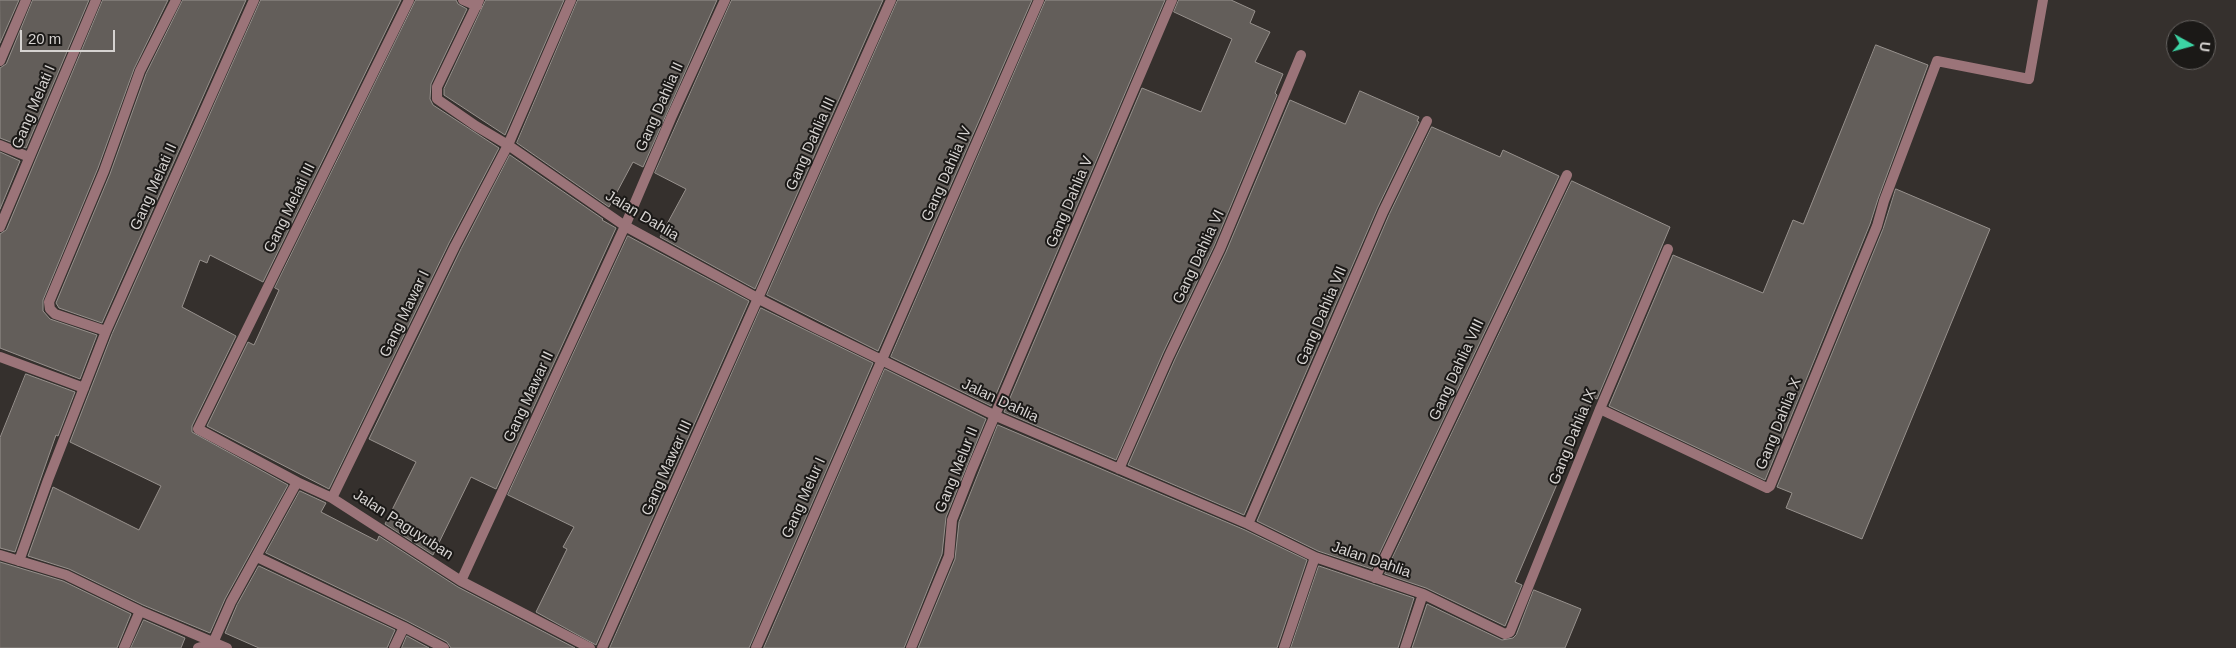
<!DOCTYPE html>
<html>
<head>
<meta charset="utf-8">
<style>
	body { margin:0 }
	#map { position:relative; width:2236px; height:648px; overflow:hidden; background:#35302d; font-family:Helvetica,sans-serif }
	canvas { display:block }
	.north { position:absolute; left:2166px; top:20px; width:50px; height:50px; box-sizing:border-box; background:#1b1917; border:1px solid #666361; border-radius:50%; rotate:97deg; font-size:14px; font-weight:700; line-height:20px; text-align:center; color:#d6d3d1 }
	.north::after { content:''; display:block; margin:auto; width:18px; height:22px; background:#3cd4a4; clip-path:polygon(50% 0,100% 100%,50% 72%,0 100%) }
	.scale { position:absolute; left:20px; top:30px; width:95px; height:22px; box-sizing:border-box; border:2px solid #d6d3d1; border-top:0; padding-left:6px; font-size:15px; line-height:18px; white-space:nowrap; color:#d6d3d1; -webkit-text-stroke:4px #1b1917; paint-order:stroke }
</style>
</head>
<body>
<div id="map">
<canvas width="2236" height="648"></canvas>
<div class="north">U</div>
<div class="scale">20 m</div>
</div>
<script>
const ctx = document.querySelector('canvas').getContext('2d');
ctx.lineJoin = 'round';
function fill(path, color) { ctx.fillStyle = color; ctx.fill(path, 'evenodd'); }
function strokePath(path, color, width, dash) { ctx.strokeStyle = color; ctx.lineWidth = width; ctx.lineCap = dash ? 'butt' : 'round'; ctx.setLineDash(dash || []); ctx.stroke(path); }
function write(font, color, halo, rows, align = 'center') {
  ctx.font = font + ' Helvetica,sans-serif'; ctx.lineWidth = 4; ctx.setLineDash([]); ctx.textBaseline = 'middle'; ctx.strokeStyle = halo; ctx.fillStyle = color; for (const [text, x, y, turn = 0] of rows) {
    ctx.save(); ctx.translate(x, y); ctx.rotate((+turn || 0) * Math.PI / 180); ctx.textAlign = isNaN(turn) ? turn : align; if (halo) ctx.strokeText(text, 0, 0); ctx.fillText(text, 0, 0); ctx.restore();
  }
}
const building = new Path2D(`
	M 0,0 L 19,0 L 0,43 Z
	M 33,0 L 89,0 L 26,148 L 0,138 L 0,68 L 6,64 Z
	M 103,0 L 168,0 L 134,69 L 98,168 L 43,300 L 43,311 L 50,319 L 97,335 L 80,379 L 0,348 L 0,234 L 6,230 Z
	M 183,0 L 246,0 L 102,323 L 59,308 L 56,303 L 110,174 L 146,74 Z
	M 261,0 L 401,0 L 263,282 L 210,255 L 207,263 L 200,260 L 182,307 L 236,336 L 192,426 L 192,432 L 288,485 L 225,599 L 210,633 L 143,605 L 69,569 L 28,556 L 53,487 L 139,530 L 161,486 L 70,442 L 112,334 Z
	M 416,0 L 456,0 L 458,4 L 467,9 L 431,84 L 430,99 L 433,105 L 499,148 L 449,243 L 329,489 L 207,426 L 248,342 L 254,345 L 279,290 L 275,288 Z
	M 486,0 L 564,0 L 505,135 L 444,95 L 444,89 Z
	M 578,0 L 717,0 L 643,167 L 633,162 L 609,207 L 517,143 Z
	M 732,0 L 883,0 L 755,289 L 660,237 L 686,189 L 655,173 Z
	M 898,0 L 1032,0 L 878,351 L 767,295 Z
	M 1046,0 L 1165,0 L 991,406 L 891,357 Z
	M 1179,0 L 1231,0 L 1255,11 L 1250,23 L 1270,32 L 1255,62 L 1283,74 L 1275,93 L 1277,95 L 1214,246 L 1163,353 L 1116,460 L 1004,412 L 1142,88 L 1201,112 L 1232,39 L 1174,12 Z
	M 1876,45 L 1928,65 L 1878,199 L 1870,224 L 1765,480 L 1609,406 L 1673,255 L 1763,293 L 1793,220 L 1803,224 Z
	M 1360,91 L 1419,117 L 1417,121 L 1419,122 L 1377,209 L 1244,515 L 1128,465 L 1175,359 L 1226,252 L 1290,100 L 1345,124 Z
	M 1432,127 L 1500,157 L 1503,150 L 1559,176 L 1372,569 L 1318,551 L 1257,521 L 1389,215 Z
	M 0,152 L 20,161 L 0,209 Z
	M 510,155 L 603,219 L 602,220 L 616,228 L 496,489 L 471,477 L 433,555 L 385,524 L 416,462 L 369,439 L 461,249 Z
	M 1572,181 L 1670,227 L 1597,399 L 1594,398 L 1515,582 L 1522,585 L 1505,626 L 1426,588 L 1385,574 Z
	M 1896,189 L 1990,229 L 1862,539 L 1786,508 L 1792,493 L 1777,487 L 1883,229 Z
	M 628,236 L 749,301 L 596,645 L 536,612 L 567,549 L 563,547 L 574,527 L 508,495 Z
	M 761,308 L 873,363 L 749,648 L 610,648 Z
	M 885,369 L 986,419 L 946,517 L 942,554 L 904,648 L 764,648 Z
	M 26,374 L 75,392 L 58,436 L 56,435 L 15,552 L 0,548 L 0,438 Z
	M 998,425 L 1245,530 L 1307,560 L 1277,648 L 918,648 L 955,559 L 959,522 Z
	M 300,491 L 326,503 L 321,512 L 377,541 L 379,536 L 458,587 L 575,648 L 451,648 L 447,642 L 407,621 L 266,553 Z
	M 0,562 L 63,581 L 131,614 L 117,648 L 0,648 Z
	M 259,566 L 395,630 L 387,648 L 259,648 L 225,633 L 237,605 Z
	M 1319,566 L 1414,598 L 1398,648 L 1291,648 Z
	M 1534,590 L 1581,609 L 1565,648 L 1412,648 L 1427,604 L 1502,640 L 1513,638 L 1516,635 Z
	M 144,620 L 185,638 L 181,648 L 131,648 Z
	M 407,636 L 429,648 L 402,648 Z`);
fill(building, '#635e5a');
strokePath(building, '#97918d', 1);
strokePath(new Path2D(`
	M 409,0 L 198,429 L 297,482 L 332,498 L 461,581 L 590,648
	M 463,0 L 477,6
	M 479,0 L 437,87 L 437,99 L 476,126 L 508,145 L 625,226 L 759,299 L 816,328 L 996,416 L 1248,524 L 1315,557 L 1423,594 L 1505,634 L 1510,632 L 1600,409 L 1668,249
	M 0,61 L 26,0
	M 0,145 L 29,157
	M 0,227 L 96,0
	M 106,331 L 55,314 L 50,309 L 49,302 L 104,171 L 140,71 L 176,0
	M 0,357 L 84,388
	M 1600,409 L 1767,488 L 1770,486 L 1877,226 L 1884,201 L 1937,61 L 2029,79 L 2043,0
	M 1119,469 L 1169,356 L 1220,249 L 1301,55
	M 332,498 L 455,246 L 508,145 L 571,0
	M 1248,524 L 1383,212 L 1427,121
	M 0,555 L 66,575 L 140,611 L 227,648
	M 257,557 L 404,627 L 394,648
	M 19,561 L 48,480 L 106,331 L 254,0
	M 1375,578 L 1567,175
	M 461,581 L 625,226 L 671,118 L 725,0
	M 404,627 L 444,648
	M 124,648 L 140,611
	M 198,648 L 213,643 L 231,602 L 297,482
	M 602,648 L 891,0
	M 756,648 L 1039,0
	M 911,648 L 949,556 L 952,520 L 972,469 L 1172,0
	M 1284,648 L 1315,557
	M 1405,648 L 1423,594`), '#9b7479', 10);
write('15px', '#d6d3d1', '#1b1917', [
	["Gang Melati I",34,107,-67],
	["Gang Dahlia II",660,107,-66],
	["Gang Dahlia III",811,144,-66],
	["Gang Dahlia IV",947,174,-66],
	["Gang Melati II",154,187,-66],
	["Gang Dahlia V",1070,202,-67],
	["Gang Melati III",290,208,-64],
	["Jalan Dahlia",642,216,31],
	["Gang Dahlia VI",1199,257,-65],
	["Gang Mawar I",405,314,-64],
	["Gang Dahlia VII",1322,316,-67],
	["Gang Dahlia VIII",1457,370,-65],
	["Gang Mawar II",529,397,-65],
	["Jalan Dahlia",1000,401,25],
	["Gang Dahlia X",1779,424,-68],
	["Gang Dahlia IX",1573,437,-68],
	["Gang Mawar III",667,468,-66],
	["Gang Melur II",957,470,-68],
	["Gang Melur I",804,498,-66],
	["Jalan Paguyuban",403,525,33],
	["Jalan Dahlia",1371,560,19]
]);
</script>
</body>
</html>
